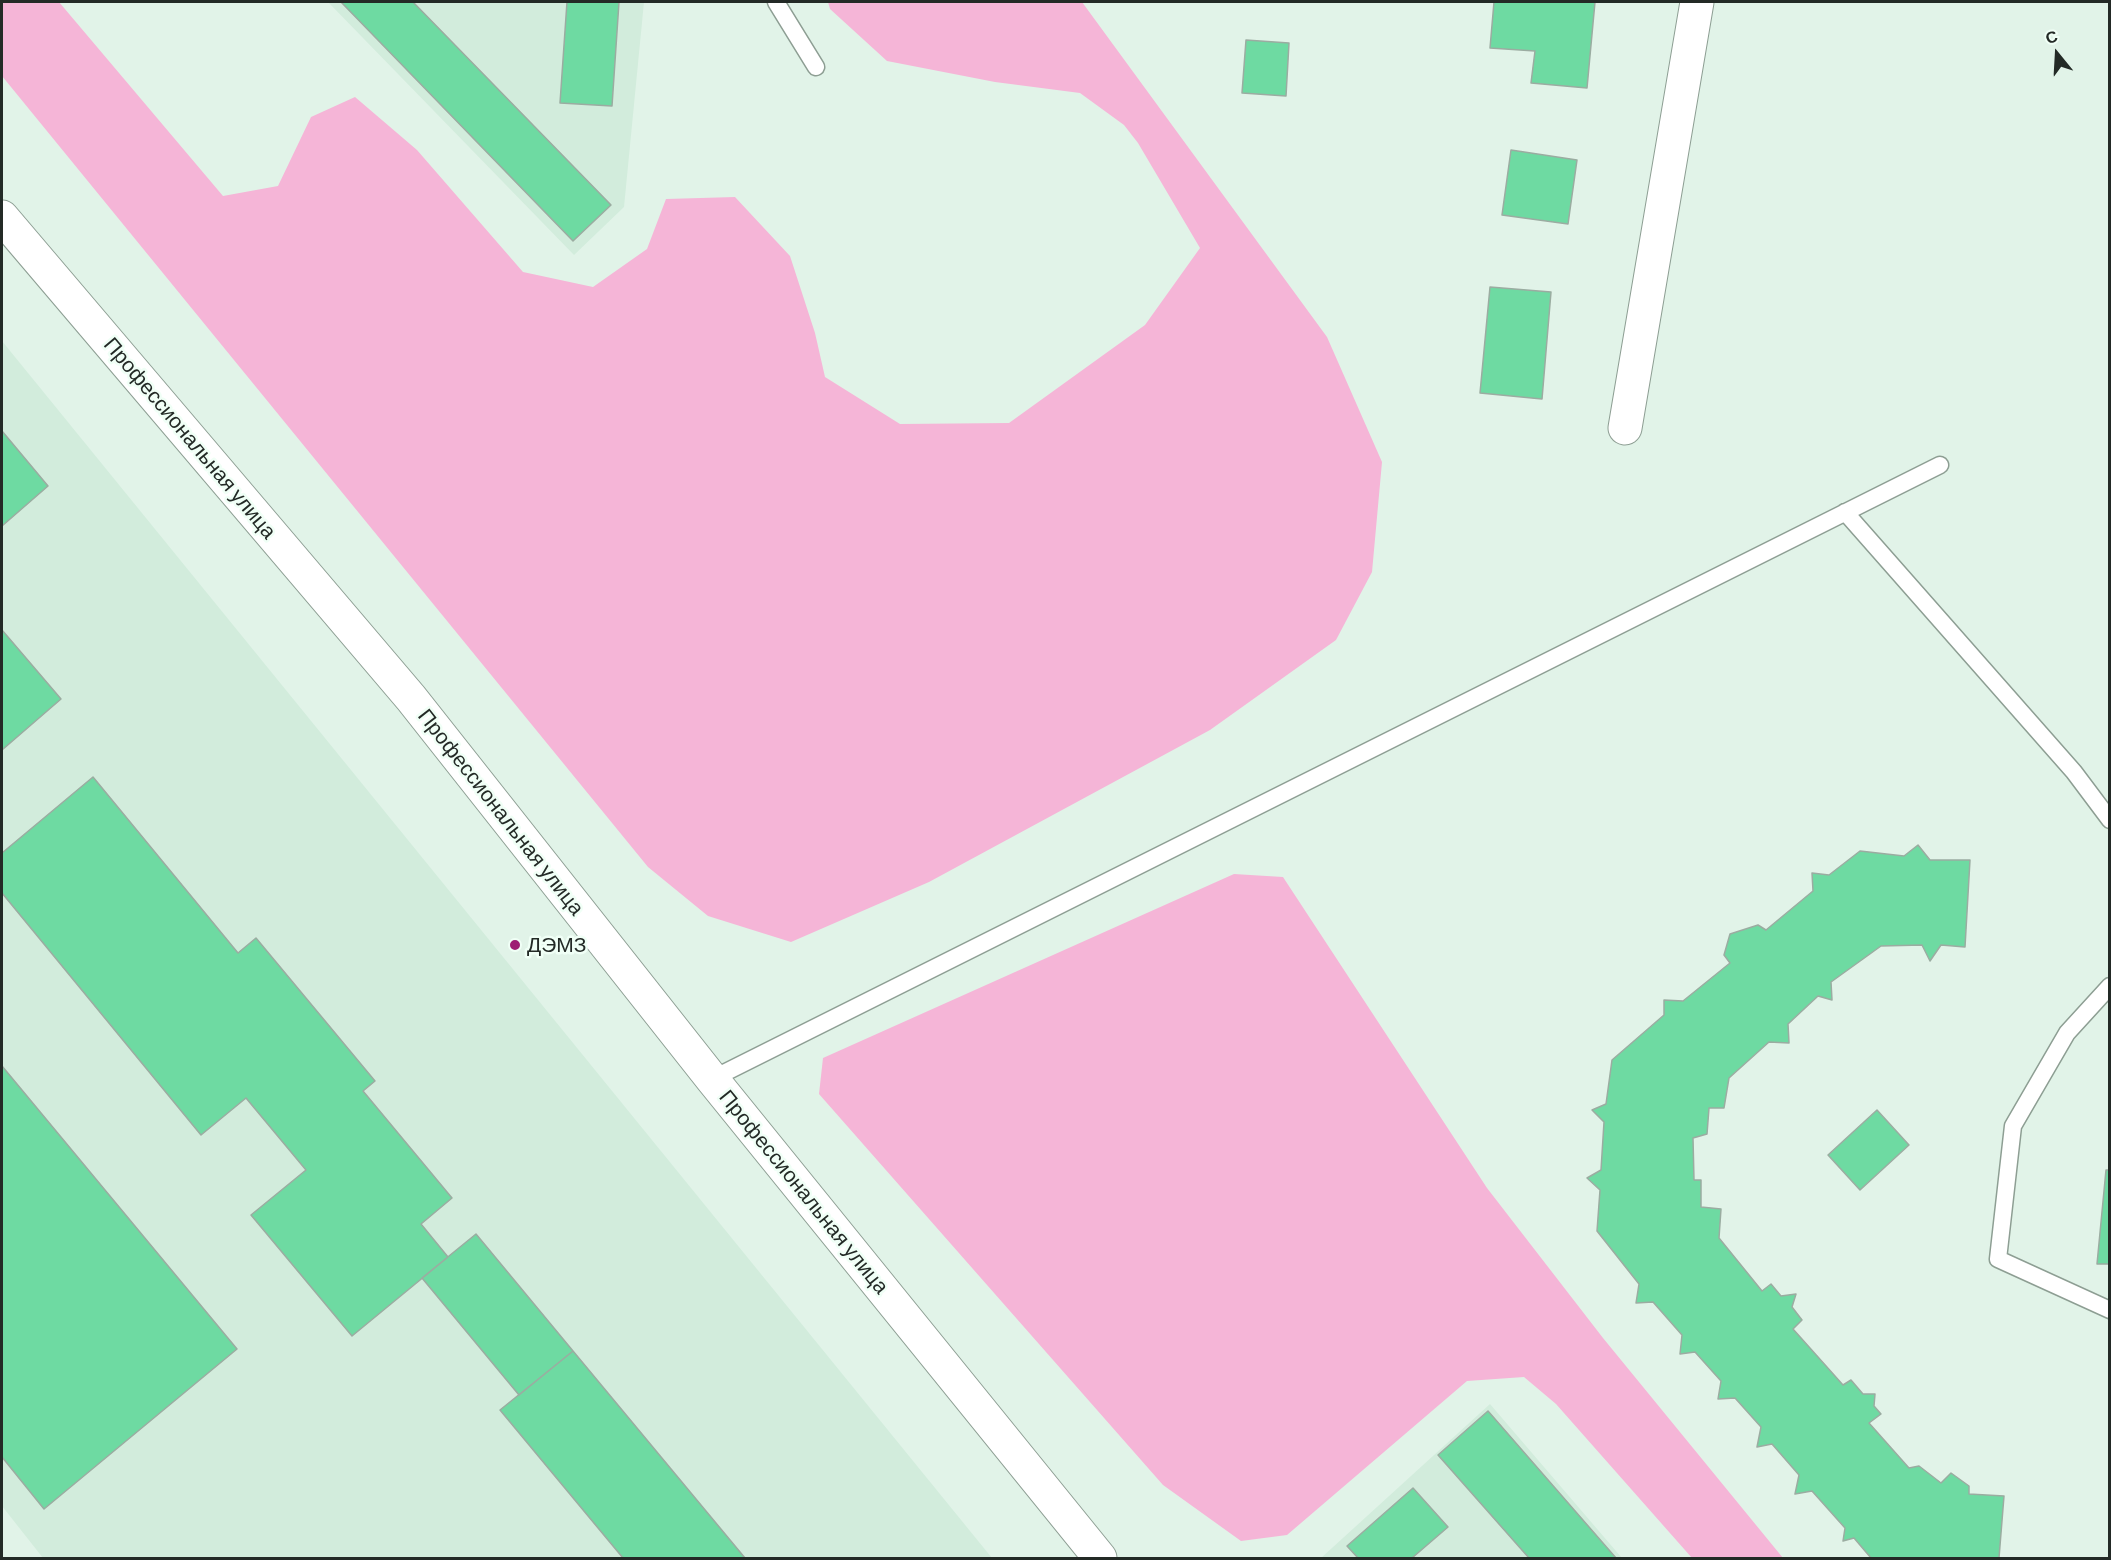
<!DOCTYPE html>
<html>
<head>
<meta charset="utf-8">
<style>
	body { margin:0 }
	#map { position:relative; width:2111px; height:1560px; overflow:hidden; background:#e1f3e8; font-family:Barlow,sans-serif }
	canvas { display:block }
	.frame { position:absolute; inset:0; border:3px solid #232a26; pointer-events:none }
	.north { position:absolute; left:2027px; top:24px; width:60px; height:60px; -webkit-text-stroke:4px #f0fff6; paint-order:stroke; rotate:342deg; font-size:16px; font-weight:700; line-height:24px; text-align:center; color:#232a26 }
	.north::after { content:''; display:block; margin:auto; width:21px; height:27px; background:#232a26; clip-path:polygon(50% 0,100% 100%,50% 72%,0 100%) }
</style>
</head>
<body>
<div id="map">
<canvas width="2111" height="1560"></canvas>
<div class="frame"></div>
<div class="north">С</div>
</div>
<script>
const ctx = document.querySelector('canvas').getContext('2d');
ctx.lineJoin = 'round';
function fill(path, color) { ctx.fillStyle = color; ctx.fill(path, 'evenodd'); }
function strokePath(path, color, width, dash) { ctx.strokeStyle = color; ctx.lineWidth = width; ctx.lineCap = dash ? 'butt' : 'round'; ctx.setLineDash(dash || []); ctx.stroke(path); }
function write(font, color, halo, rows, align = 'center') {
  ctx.font = font + ' Barlow,sans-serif'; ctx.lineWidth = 5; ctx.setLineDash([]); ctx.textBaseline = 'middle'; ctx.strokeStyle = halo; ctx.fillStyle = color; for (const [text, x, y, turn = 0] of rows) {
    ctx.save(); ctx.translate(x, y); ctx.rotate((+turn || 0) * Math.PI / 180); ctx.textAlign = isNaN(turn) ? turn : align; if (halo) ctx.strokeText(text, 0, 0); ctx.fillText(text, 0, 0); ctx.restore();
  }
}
fill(new Path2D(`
	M 328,2 L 644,2 L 624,207 L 574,255 Z
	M 2,341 L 992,1558 L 43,1558 L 2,1506 Z
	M 1490,1404 L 1622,1558 L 1321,1558 Z`), '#d2ecdc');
fill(new Path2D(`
	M 2,2 L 59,2 L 223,196 L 278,186 L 311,117 L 355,97 L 417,150 L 523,272 L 593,287 L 647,249 L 666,199 L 735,197 L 790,256 L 815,333 L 825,377 L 900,424 L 1009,423 L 1145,325 L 1200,248 L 1138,143 L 1124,125 L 1080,93 L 995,82 L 887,61 L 830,9 L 828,2 L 1082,2 L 1327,337 L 1382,462 L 1372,572 L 1336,640 L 1210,730 L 929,882 L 791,942 L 708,916 L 648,867 L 2,76 Z
	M 1234,874 L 1283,877 L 1487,1188 L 1603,1338 L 1783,1558 L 1692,1558 L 1556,1404 L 1524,1377 L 1467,1381 L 1287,1535 L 1241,1541 L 1163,1485 L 819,1094 L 823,1058 Z`), '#f5b5d7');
const building = new Path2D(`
	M 341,2 L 413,2 L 611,205 L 573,241 Z
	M 567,2 L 619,2 L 612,106 L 560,103 Z
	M 1494,2 L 1595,2 L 1587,88 L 1531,83 L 1535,51 L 1490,48 Z
	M 1246,40 L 1289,43 L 1286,96 L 1242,93 Z
	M 1511,150 L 1577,160 L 1568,224 L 1502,215 Z
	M 1490,287 L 1551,292 L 1542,399 L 1480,393 Z
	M 2,431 L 48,486 L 2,526 Z
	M 2,630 L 61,699 L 2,750 Z
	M 93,777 L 238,953 L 256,938 L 375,1081 L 363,1091 L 452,1198 L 421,1224 L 448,1257 L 352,1336 L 251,1215 L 306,1170 L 246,1098 L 201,1135 L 2,893 L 2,853 Z
	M 1918,845 L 1930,860 L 1970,860 L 1965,947 L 1941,945 L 1930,961 L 1922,945 L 1881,946 L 1831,982 L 1832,1000 L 1818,996 L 1788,1024 L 1789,1043 L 1769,1042 L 1729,1078 L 1724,1108 L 1709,1108 L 1707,1134 L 1693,1138 L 1694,1180 L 1701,1180 L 1701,1207 L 1721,1209 L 1719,1238 L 1762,1291 L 1771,1284 L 1781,1296 L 1796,1294 L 1792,1307 L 1802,1320 L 1793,1329 L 1843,1385 L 1851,1380 L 1863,1394 L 1875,1394 L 1874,1406 L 1881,1414 L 1869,1423 L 1909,1468 L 1919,1466 L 1941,1483 L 1951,1473 L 1969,1486 L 1969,1494 L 2004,1496 L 1999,1558 L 1871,1558 L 1854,1538 L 1843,1541 L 1845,1528 L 1812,1491 L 1795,1494 L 1799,1475 L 1772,1444 L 1757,1447 L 1761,1427 L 1735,1398 L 1718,1399 L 1721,1381 L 1695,1352 L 1680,1354 L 1682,1335 L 1653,1302 L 1636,1303 L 1639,1284 L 1597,1231 L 1600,1190 L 1587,1178 L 1601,1170 L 1604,1122 L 1592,1110 L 1606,1104 L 1612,1060 L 1664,1015 L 1664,1000 L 1683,1001 L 1730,963 L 1724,955 L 1730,934 L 1758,925 L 1766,930 L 1813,891 L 1812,873 L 1829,875 L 1860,851 L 1904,856 Z
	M 2,1066 L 237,1349 L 44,1509 L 2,1457 Z
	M 1877,1110 L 1909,1145 L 1860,1190 L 1828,1155 Z
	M 2106,1170 L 2110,1170 L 2110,1264 L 2097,1264 Z
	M 476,1234 L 573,1351 L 519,1395 L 422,1278 Z
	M 573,1351 L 745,1558 L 623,1558 L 500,1410 Z
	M 1488,1411 L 1616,1558 L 1529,1558 L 1438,1455 Z
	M 1413,1488 L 1448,1527 L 1412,1558 L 1358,1558 L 1347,1546 Z`);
fill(building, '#6edaa2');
strokePath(building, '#9baca1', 1.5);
const service = new Path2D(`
	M 776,2 L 816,67
	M 1845,512 L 2074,772 L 2110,820
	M 2110,986 L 2067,1033 L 2013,1126 L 1998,1259 L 2110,1310
	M 712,1079 L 1940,465`);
const minor = new Path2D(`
	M 1625,428 L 1697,2`);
const secondary = new Path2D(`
	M 2,217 L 411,698 L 712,1079 L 1100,1558`);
strokePath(service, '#8d9e93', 19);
strokePath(minor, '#8d9e93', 35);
strokePath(secondary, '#8d9e93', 35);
strokePath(service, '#fff', 16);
strokePath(minor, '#fff', 33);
strokePath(secondary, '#fff', 33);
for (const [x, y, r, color] of [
	[515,945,6,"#9d1e73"]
]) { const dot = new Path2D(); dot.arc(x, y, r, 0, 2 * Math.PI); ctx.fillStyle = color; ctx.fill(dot); strokePath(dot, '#f0fff6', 2); }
write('21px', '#232a26', '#f0fff6', [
	["Профессиональная улица",190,438,50],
	["Профессиональная улица",501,812,52],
	["Профессиональная улица",804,1192,51]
]);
write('21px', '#232a26', '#f0fff6', [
	["ДЭМЗ",527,945]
], 'left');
</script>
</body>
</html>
